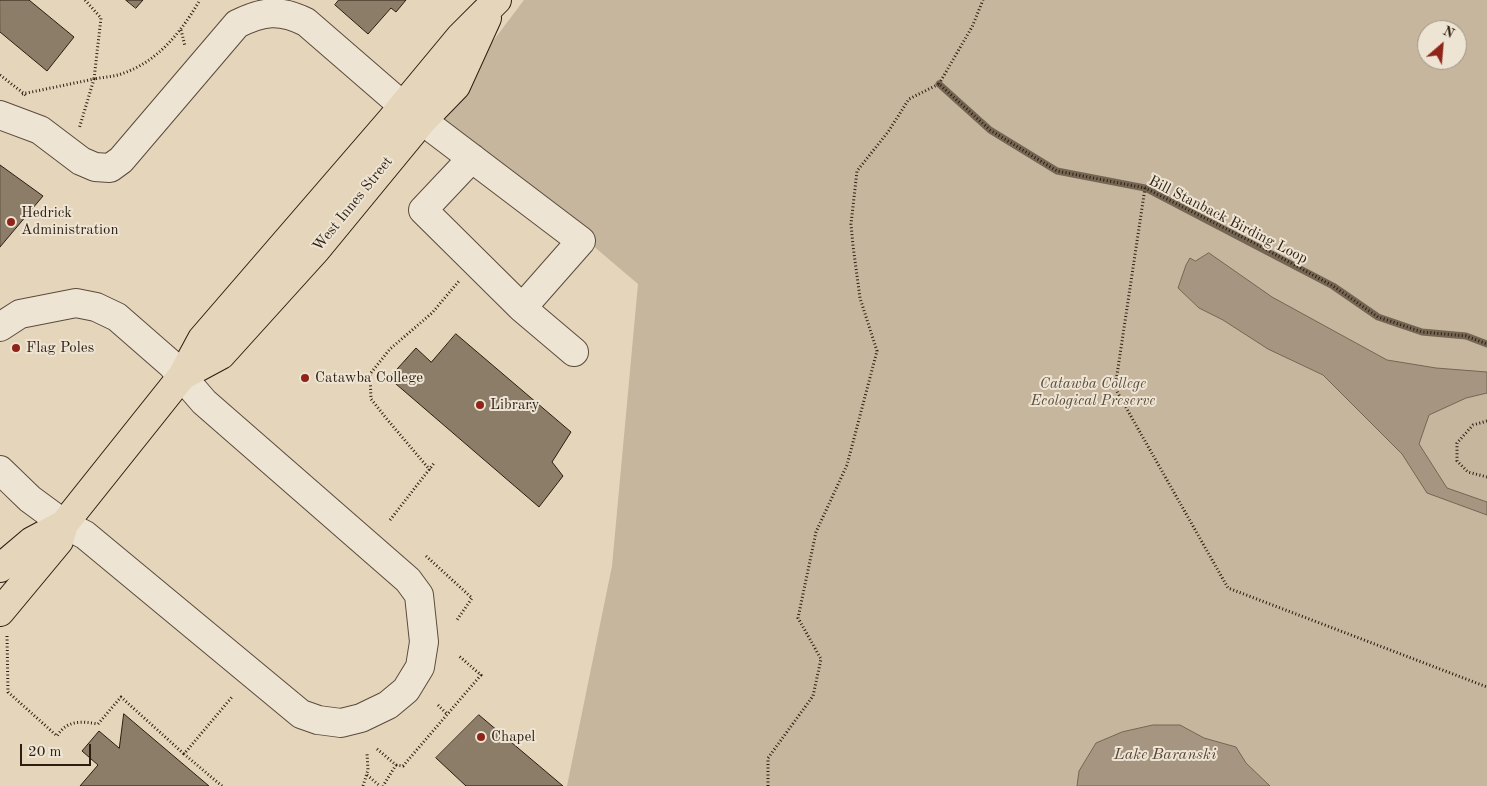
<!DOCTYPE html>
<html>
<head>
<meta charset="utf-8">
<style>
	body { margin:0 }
	#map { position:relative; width:1487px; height:786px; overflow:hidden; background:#e5d5bb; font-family:"Old Standard TT",serif }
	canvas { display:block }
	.north { position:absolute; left:1417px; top:20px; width:50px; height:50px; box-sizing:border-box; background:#eee4d3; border:1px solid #a09485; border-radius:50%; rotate:27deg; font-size:14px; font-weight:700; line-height:20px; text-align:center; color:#2c1d11 }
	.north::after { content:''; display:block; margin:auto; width:18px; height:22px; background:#8f2418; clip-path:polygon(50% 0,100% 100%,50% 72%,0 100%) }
	.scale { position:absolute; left:20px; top:744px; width:71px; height:22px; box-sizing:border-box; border:2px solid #2c1d11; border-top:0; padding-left:6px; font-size:15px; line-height:18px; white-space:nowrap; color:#2c1d11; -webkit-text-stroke:4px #eee4d3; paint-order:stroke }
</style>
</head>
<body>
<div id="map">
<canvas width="1487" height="786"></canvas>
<div class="north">N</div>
<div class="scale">20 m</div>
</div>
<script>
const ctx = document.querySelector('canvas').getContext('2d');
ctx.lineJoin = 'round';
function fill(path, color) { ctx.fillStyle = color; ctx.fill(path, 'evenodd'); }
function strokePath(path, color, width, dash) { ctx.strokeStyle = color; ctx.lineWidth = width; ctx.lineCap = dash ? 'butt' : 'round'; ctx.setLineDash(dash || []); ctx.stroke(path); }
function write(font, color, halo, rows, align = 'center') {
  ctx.font = font + ' "Old Standard TT",serif'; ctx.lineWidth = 4; ctx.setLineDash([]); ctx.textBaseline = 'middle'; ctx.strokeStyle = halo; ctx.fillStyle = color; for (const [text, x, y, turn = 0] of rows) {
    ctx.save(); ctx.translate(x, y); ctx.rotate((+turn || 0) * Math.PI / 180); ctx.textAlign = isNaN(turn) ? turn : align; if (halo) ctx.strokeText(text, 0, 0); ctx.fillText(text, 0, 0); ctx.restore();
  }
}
fill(new Path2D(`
	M 524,0 L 1487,0 L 1487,786 L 567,786 L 612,566 L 638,284 L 438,114 ZM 1427,30 L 1457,30 L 1457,60 L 1427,60 Z`), '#c6b69e');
const water = new Path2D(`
	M 1209,253 L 1272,297 L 1387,360 L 1436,368 L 1487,372 L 1487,393 L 1466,398 L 1429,415 L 1419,444 L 1447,488 L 1487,502 L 1487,515 L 1427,493 L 1402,454 L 1323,375 L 1268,349 L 1223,320 L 1199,308 L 1178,288 L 1186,265 L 1190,258 L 1195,261 Z
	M 1153,725 L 1180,725 L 1204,738 L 1236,747 L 1246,763 L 1270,786 L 1077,786 L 1079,771 L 1096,743 L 1122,732 Z`);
fill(water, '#a69681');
strokePath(water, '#756654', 1);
strokePath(new Path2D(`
	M 939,84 L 990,130 L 1057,171 L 1145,188 L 1333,286 L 1378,317 L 1422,332 L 1466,336 L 1487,344`), '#756654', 7);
const building = new Path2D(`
	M 0,0 L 29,0 L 74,37 L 47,71 L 0,32 Z
	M 126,0 L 143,0 L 136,8 Z
	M 339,0 L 406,0 L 396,12 L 391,8 L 368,34 L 335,5 Z
	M 0,165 L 43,196 L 0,247 Z
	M 456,334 L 571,432 L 552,462 L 563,476 L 539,507 L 389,378 L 416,348 L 431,362 Z
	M 124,714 L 209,786 L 80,786 L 98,765 L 82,751 L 99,731 L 119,748 Z
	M 479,715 L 563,786 L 466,786 L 436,758 Z`);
fill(building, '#8c7d69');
strokePath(building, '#2c1d11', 1);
const minor = new Path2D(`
	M 0,115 L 40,130 L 81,161 L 95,167 L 110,168 L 121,160 L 237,24 C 263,11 280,9 306,22 L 403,106 L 581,241 L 522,308 L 574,352
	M 472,158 L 423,210 L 522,308
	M 0,327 L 20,314 L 76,303 L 96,307 L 117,317 L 172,365 L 204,402 L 408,580 L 419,595 L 424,642 L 420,667 L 406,690 L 388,705 L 361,718 L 341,723 L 318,720 L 301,714 L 85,535 L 64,524 L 30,499 L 0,470`);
const major = new Path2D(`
	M 182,376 L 221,355 L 316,250 L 422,121 L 456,86 L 487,18
	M 0,568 L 32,541 L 64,524
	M 0,612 L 59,541 L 64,524 L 182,376 L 202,339 L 392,119 L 460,37 L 497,0`);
strokePath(minor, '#5a4b3c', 30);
strokePath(major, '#2c1d11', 30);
strokePath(new Path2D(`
	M 85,0 L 101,18 L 94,79 C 103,77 113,77 121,74 C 158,62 181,32 200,0
	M 181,30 L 185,46
	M 0,75 L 27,96
	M 939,84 L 972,27 L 983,0
	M 22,94 L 94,79 L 79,129
	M 1145,188 L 1115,388 L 1228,588 L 1487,687
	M 1487,421 L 1473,425 L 1457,443 L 1457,461 L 1468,472 L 1487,477
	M 430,470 L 386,418 L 371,399 L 370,374 L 390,349 L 432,313 L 459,281
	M 390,520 L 435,462
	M 426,556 L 472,598 L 457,620
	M 7,636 L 8,692 L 57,736 C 67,720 81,721 98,724 L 121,697 L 184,754
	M 438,705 L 447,714
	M 377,749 L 396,765 L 383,786
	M 396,765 L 403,766 L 481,675 L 459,656
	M 367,775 L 380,786
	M 222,786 L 184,754 L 232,697
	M 363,786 L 368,770 L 367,753
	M 768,786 L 768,758 L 813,696 L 821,659 L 798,618 L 816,532 L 847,465 L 877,351 L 860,298 L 853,246 L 851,224 L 857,171 L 888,132 L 909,99 L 939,84 L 990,130 L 1057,171 L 1145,188 L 1256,244 L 1333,286 L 1378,317 L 1422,332 L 1466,336 L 1487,344`), '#2c1d11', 3, [1, 2.5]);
strokePath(minor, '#eee4d3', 28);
strokePath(major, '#e5d5bb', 28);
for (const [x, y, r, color] of [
	[11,222,5,"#8f2418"],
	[16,348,5,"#8f2418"],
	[305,378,5,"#8f2418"],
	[480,405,5,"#8f2418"],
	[481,737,5,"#8f2418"]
]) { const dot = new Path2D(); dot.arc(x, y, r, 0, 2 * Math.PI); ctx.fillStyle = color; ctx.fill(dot); strokePath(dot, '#eee4d3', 2); }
write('15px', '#2c1d11', '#eee4d3', [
	["West Innes Street",353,204,-51],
	["Bill Stanback Birding Loop",1228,220,27]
]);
write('15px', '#2c1d11', '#eee4d3', [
	["Hedrick",21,213],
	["Administration",21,230],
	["Flag Poles",26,348],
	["Catawba College",315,378],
	["Library",490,405],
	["Chapel",491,737]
], 'left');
write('italic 15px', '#5a4b3b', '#eee4d3', [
	["Catawba College",1093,384],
	["Ecological Preserve",1093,401]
]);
write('italic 16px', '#574738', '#eee4d3', [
	["Lake Baranski",1165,755]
]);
</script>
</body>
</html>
